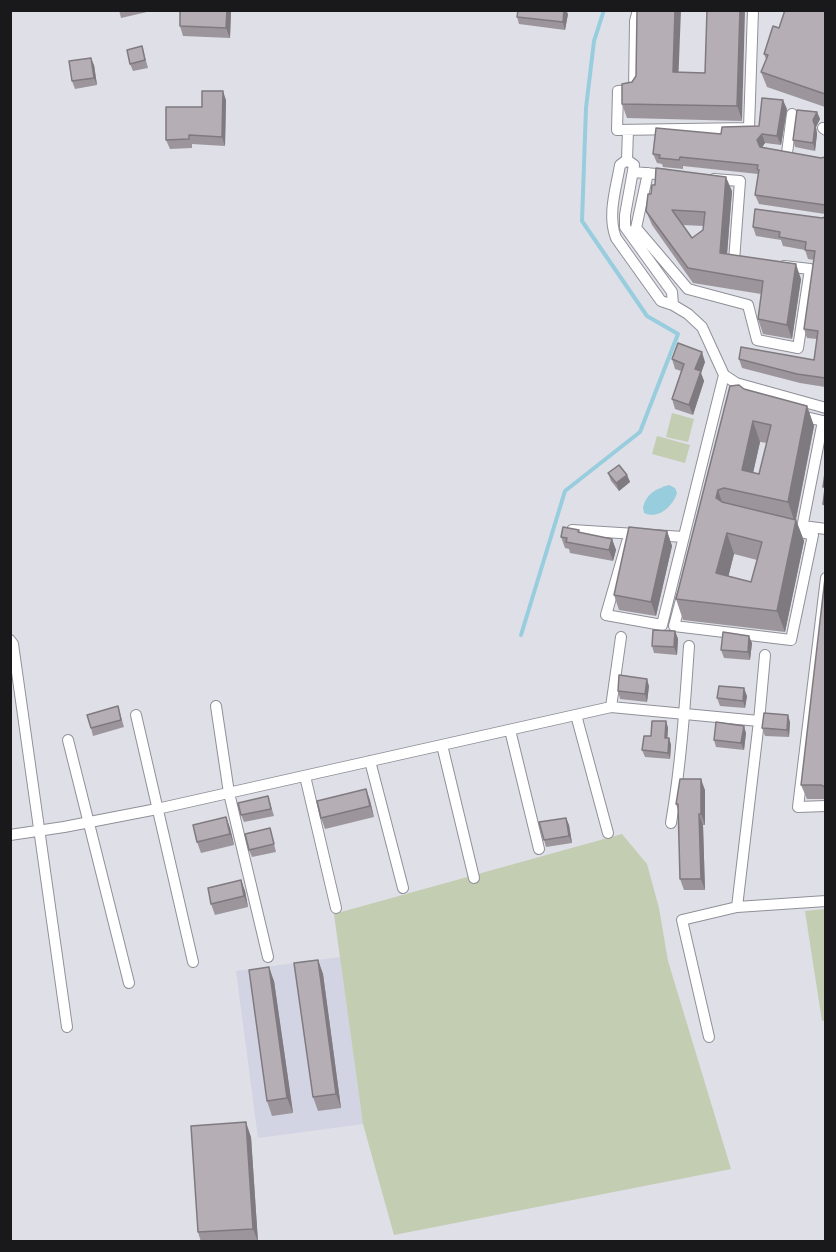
<!DOCTYPE html>
<html>
<head>
<meta charset="utf-8">
<style>
	body { margin:0 }
	#map { position:relative; width:836px; height:1252px; overflow:hidden; background:#dfdfe8; font-family:"Roboto Serif",serif }
	canvas { display:block }
	.frame { position:absolute; inset:0; border:12px solid #19191c; pointer-events:none }
</style>
</head>
<body>
<div id="map">
<canvas width="836" height="1252"></canvas>
<div class="frame"></div>
</div>
<script>
const ctx = document.querySelector('canvas').getContext('2d');
ctx.lineJoin = 'round';
function fill(path, color) { ctx.fillStyle = color; ctx.fill(path, 'evenodd'); }
function strokePath(path, color, width, dash) { ctx.strokeStyle = color; ctx.lineWidth = width; ctx.lineCap = dash ? 'butt' : 'round'; ctx.setLineDash(dash || []); ctx.stroke(path); }
fill(new Path2D(`
	M 340,957 L 363,1124 L 258,1138 L 236,971 Z`), '#d2d3e3');
fill(new Path2D(`
	M 672,413 L 694,419 L 688,442 L 666,437 Z
	M 657,436 L 690,445 L 685,463 L 652,454 Z
	M 622,834 L 647,864 L 659,908 L 668,961 L 731,1169 L 394,1235 L 363,1124 L 334,914 Z
	M 825,909 L 826,1020 L 822,1021 L 805,911 Z`), '#c3cdb1');
fill(new Path2D(`
	M 669,485 L 675,488 L 677,493 C 673,506 658,520 644,513 L 643,507 C 646,494 657,488 669,485 Z`), '#98cdde');
strokePath(new Path2D(`
	M 521,635 L 565,491 L 640,432 L 678,334 L 647,316 L 582,221 L 586,108 L 594,41 L 604,10`), '#98cdde', 4);
const minor = new Path2D(`
	M 638,10 L 635,21 L 634,90 L 618,91 L 617,130 L 749,128 L 753,10
	M 823,128 L 826,130
	M 787,153 L 792,114
	M 627,160 L 628,130
	M 633,172 L 668,175
	M 648,173 L 636,228 L 688,289 L 748,305 L 757,340 L 798,348 L 810,269 L 784,266
	M 714,179 L 740,181 L 734,261 L 742,262
	M 673,305 L 672,292 L 625,227 L 625,215 L 634,165 L 627,160 L 620,165 C 616,189 607,215 616,238 L 661,301 L 673,305 L 688,314 L 702,327 L 724,375 L 736,383 L 826,408
	M 797,415 L 823,421 L 801,533
	M 803,526 L 826,529
	M 572,530 L 684,537
	M 627,542 L 606,615 L 662,625 L 724,375
	M 826,578 L 798,807 L 826,806
	M 682,596 L 674,626 L 791,640 L 813,535 L 788,529
	M 10,640 L 13,644 L 67,1027
	M 216,706 L 229,793 L 268,957
	M 611,707 L 621,637
	M 136,715 L 193,962
	M 576,715 L 608,833
	M 759,721 L 765,655
	M 510,730 L 539,849
	M 68,740 L 129,983
	M 442,745 L 474,878
	M 370,761 L 403,888
	M 305,776 L 336,908
	M 671,823 C 681,765 685,705 689,646
	M 10,835 L 64,827 L 157,809 L 611,707 L 759,721 L 737,907
	M 709,1037 L 682,920 L 737,907 L 826,901`);
strokePath(minor, '#8f9098', 12);
strokePath(minor, '#fff', 10);
fill(new Path2D(`
	M 119,10 L 147,10 L 147,12 L 121,18 Z
	M 180,10 L 231,10 L 230,38 L 183,36 L 180,26 Z
	M 707,10 L 742,121 L 627,118 L 622,104 L 636,76 L 640,11 L 678,72 L 705,73 Z
	M 825,10 L 825,107 L 767,87 L 761,72 L 766,59 L 764,54 L 779,28 Z
	M 568,14 L 565,30 L 519,24 L 517,17 Z
	M 142,46 L 148,68 L 133,71 L 130,64 Z
	M 94,65 L 97,85 L 75,89 L 72,81 Z
	M 226,100 L 225,146 L 192,144 L 192,148 L 170,149 L 166,140 L 202,107 Z
	M 787,109 L 781,145 L 765,143 L 762,147 L 821,158 L 825,157 L 825,214 L 759,204 L 755,195 L 758,174 L 683,166 L 683,169 L 663,167 L 662,164 L 657,163 L 653,154 L 721,134 L 759,126 Z
	M 817,112 L 820,119 L 816,127 L 817,134 L 815,151 L 795,147 L 793,140 Z
	M 732,191 L 727,254 L 801,279 L 792,339 L 763,334 L 758,319 L 761,294 L 693,283 L 652,225 L 646,211 ZM 682,225 L 704,226 L 703,230 L 692,238 Z
	M 825,217 L 825,387 L 800,383 L 742,368 L 739,359 L 814,360 L 817,339 L 807,338 L 804,329 L 814,260 L 808,259 L 805,250 L 783,246 L 781,240 L 756,236 L 753,227 L 822,218 Z
	M 672,359 L 705,362 L 701,373 L 704,381 L 693,415 L 675,409 L 672,399 L 681,371 L 675,369 Z
	M 744,389 L 807,406 L 814,426 L 796,520 L 804,541 L 785,632 L 683,620 L 676,599 ZM 760,442 L 767,443 L 759,474 L 753,473 ZM 734,554 L 757,560 L 751,582 L 728,577 Z
	M 608,473 L 627,475 L 630,482 L 619,491 L 611,481 Z
	M 579,530 L 580,533 L 612,539 L 616,550 L 613,561 L 570,553 L 569,549 L 565,548 L 561,537 Z
	M 667,531 L 672,546 L 656,616 L 619,610 L 614,595 Z
	M 825,578 L 825,799 L 807,799 L 801,785 Z
	M 675,631 L 678,639 L 677,655 L 654,653 L 652,646 Z
	M 752,643 L 750,660 L 724,658 L 721,650 Z
	M 649,686 L 647,702 L 620,699 L 618,691 Z
	M 747,696 L 745,708 L 720,706 L 717,698 Z
	M 118,706 L 124,727 L 93,736 L 91,728 Z
	M 666,721 L 668,728 L 667,738 L 669,738 L 671,745 L 670,759 L 645,757 L 642,750 L 651,736 Z
	M 790,722 L 789,737 L 765,736 L 762,728 Z
	M 746,733 L 744,750 L 716,747 L 714,740 Z
	M 366,789 L 374,817 L 325,829 L 321,818 Z
	M 705,790 L 705,825 L 703,825 L 705,890 L 684,890 L 680,879 L 678,810 L 676,804 Z
	M 268,796 L 274,816 L 244,822 L 241,815 Z
	M 226,817 L 230,828 L 234,845 L 201,853 L 197,842 Z
	M 566,818 L 569,825 L 572,843 L 546,847 L 544,840 Z
	M 270,828 L 276,852 L 252,857 L 249,850 Z
	M 241,880 L 245,891 L 248,907 L 215,915 L 211,904 Z
	M 318,960 L 323,974 L 341,1108 L 318,1111 L 313,1097 Z
	M 274,981 L 293,1113 L 272,1116 L 267,1101 Z
	M 251,1137 L 258,1242 L 201,1242 L 198,1232 Z`), '#9c969c');
fill(new Path2D(`
	M 227,10 L 231,10 L 230,38 L 226,28 Z
	M 564,10 L 566,10 L 568,14 L 565,30 L 563,22 Z
	M 675,10 L 681,10 L 678,86 L 673,72 Z
	M 740,10 L 745,10 L 742,121 L 737,106 Z
	M 91,58 L 94,65 L 97,85 L 94,78 Z
	M 223,91 L 226,100 L 225,146 L 222,137 Z
	M 783,100 L 787,109 L 781,145 L 777,136 Z
	M 817,112 L 820,119 L 816,127 L 817,134 L 815,151 L 813,143 L 813,120 Z
	M 762,134 L 765,143 L 761,149 L 757,140 Z
	M 726,177 L 732,191 L 726,267 L 720,253 Z
	M 796,264 L 801,279 L 792,339 L 787,325 Z
	M 702,352 L 705,362 L 701,373 L 704,381 L 693,415 L 689,405 L 695,369 Z
	M 807,406 L 814,426 L 795,523 L 788,502 Z
	M 753,421 L 760,442 L 749,491 L 742,470 Z
	M 627,475 L 630,482 L 619,491 L 616,483 Z
	M 718,490 L 725,511 L 716,498 Z
	M 796,520 L 804,541 L 785,632 L 777,611 Z
	M 667,531 L 672,546 L 656,616 L 651,602 Z
	M 727,533 L 734,554 L 724,594 L 716,573 Z
	M 612,539 L 616,550 L 613,561 L 609,550 Z
	M 675,631 L 678,639 L 677,655 L 674,647 Z
	M 749,636 L 752,643 L 750,660 L 748,652 Z
	M 647,679 L 649,686 L 647,702 L 645,694 Z
	M 744,688 L 747,696 L 745,708 L 743,701 Z
	M 788,715 L 790,722 L 789,737 L 787,730 Z
	M 666,721 L 668,728 L 667,744 L 665,738 Z
	M 744,726 L 746,733 L 744,750 L 741,743 Z
	M 669,738 L 671,745 L 670,759 L 668,753 Z
	M 701,779 L 705,790 L 705,825 L 701,814 Z
	M 366,789 L 370,800 L 374,817 L 370,806 Z
	M 699,814 L 703,825 L 705,890 L 701,879 Z
	M 226,817 L 230,828 L 234,845 L 230,834 Z
	M 566,818 L 569,825 L 572,843 L 569,836 Z
	M 241,880 L 245,891 L 248,907 L 244,896 Z
	M 318,960 L 323,974 L 341,1108 L 336,1094 Z
	M 269,967 L 274,981 L 293,1113 L 287,1098 Z
	M 246,1122 L 251,1137 L 258,1242 L 253,1229 Z`), '#7f7a7f');
const building = new Path2D(`
	M 180,10 L 227,10 L 226,28 L 180,26 Z
	M 518,10 L 564,10 L 563,22 L 517,17 Z
	M 640,10 L 675,10 L 673,72 L 705,73 L 707,10 L 740,10 L 737,106 L 622,104 L 622,84 L 632,82 L 636,76 L 637,11 Z
	M 785,10 L 825,10 L 825,94 L 761,72 L 768,55 L 764,54 L 773,26 L 779,28 Z
	M 142,46 L 145,60 L 130,64 L 127,50 Z
	M 91,58 L 94,78 L 72,81 L 69,61 Z
	M 202,91 L 223,91 L 222,137 L 189,135 L 189,139 L 166,140 L 166,107 L 202,107 Z
	M 762,98 L 783,100 L 777,136 L 762,134 L 757,140 L 760,147 L 821,158 L 825,157 L 825,205 L 755,195 L 759,170 L 757,169 L 758,165 L 680,157 L 679,160 L 659,158 L 660,155 L 653,154 L 656,128 L 721,134 L 722,127 L 759,126 Z
	M 797,110 L 817,112 L 813,120 L 815,126 L 813,143 L 793,140 Z
	M 656,168 L 726,177 L 720,253 L 796,264 L 787,325 L 758,319 L 763,281 L 688,268 L 646,211 L 648,194 L 651,194 L 652,185 L 655,185 ZM 672,210 L 705,212 L 703,230 L 692,238 Z
	M 755,209 L 822,218 L 825,217 L 825,378 L 797,374 L 739,359 L 741,347 L 814,360 L 818,331 L 804,329 L 815,251 L 805,250 L 806,242 L 779,237 L 780,232 L 753,227 Z
	M 678,343 L 702,352 L 695,369 L 701,371 L 689,405 L 672,399 L 684,364 L 672,359 Z
	M 739,385 L 744,389 L 807,406 L 788,502 L 724,488 L 718,490 L 716,498 L 722,502 L 796,520 L 777,611 L 676,599 L 730,386 ZM 753,421 L 771,425 L 759,474 L 742,470 ZM 727,533 L 762,542 L 751,582 L 716,573 Z
	M 619,465 L 627,475 L 616,483 L 608,473 Z
	M 825,473 L 825,487 L 823,487 Z
	M 825,489 L 825,505 L 823,504 Z
	M 563,527 L 579,530 L 578,532 L 612,539 L 609,550 L 566,542 L 567,538 L 561,537 Z
	M 629,527 L 667,531 L 651,602 L 614,595 Z
	M 825,578 L 825,787 L 821,785 L 801,785 Z
	M 653,630 L 675,631 L 674,647 L 652,646 Z
	M 723,632 L 749,636 L 748,652 L 721,650 Z
	M 619,675 L 647,679 L 645,694 L 618,691 Z
	M 719,686 L 744,688 L 743,701 L 717,698 Z
	M 118,706 L 121,720 L 91,728 L 87,715 Z
	M 764,713 L 788,715 L 787,730 L 762,728 Z
	M 652,721 L 666,721 L 665,738 L 669,738 L 668,753 L 642,750 L 644,736 L 651,736 Z
	M 716,722 L 744,726 L 741,743 L 714,740 Z
	M 680,779 L 701,779 L 701,814 L 699,814 L 701,879 L 680,879 L 678,804 L 676,804 Z
	M 366,789 L 370,806 L 321,818 L 317,801 Z
	M 268,796 L 271,809 L 241,815 L 238,803 Z
	M 226,817 L 230,834 L 197,842 L 193,825 Z
	M 566,818 L 569,836 L 544,840 L 539,822 Z
	M 270,828 L 274,844 L 249,850 L 245,834 Z
	M 241,880 L 244,896 L 211,904 L 208,888 Z
	M 318,960 L 336,1094 L 313,1097 L 294,963 Z
	M 269,967 L 287,1098 L 267,1101 L 249,970 Z
	M 246,1122 L 253,1229 L 198,1232 L 191,1126 Z`);
fill(building, '#b5aeb5');
strokePath(building, '#7f7a7f', 1.5);
</script>
</body>
</html>
